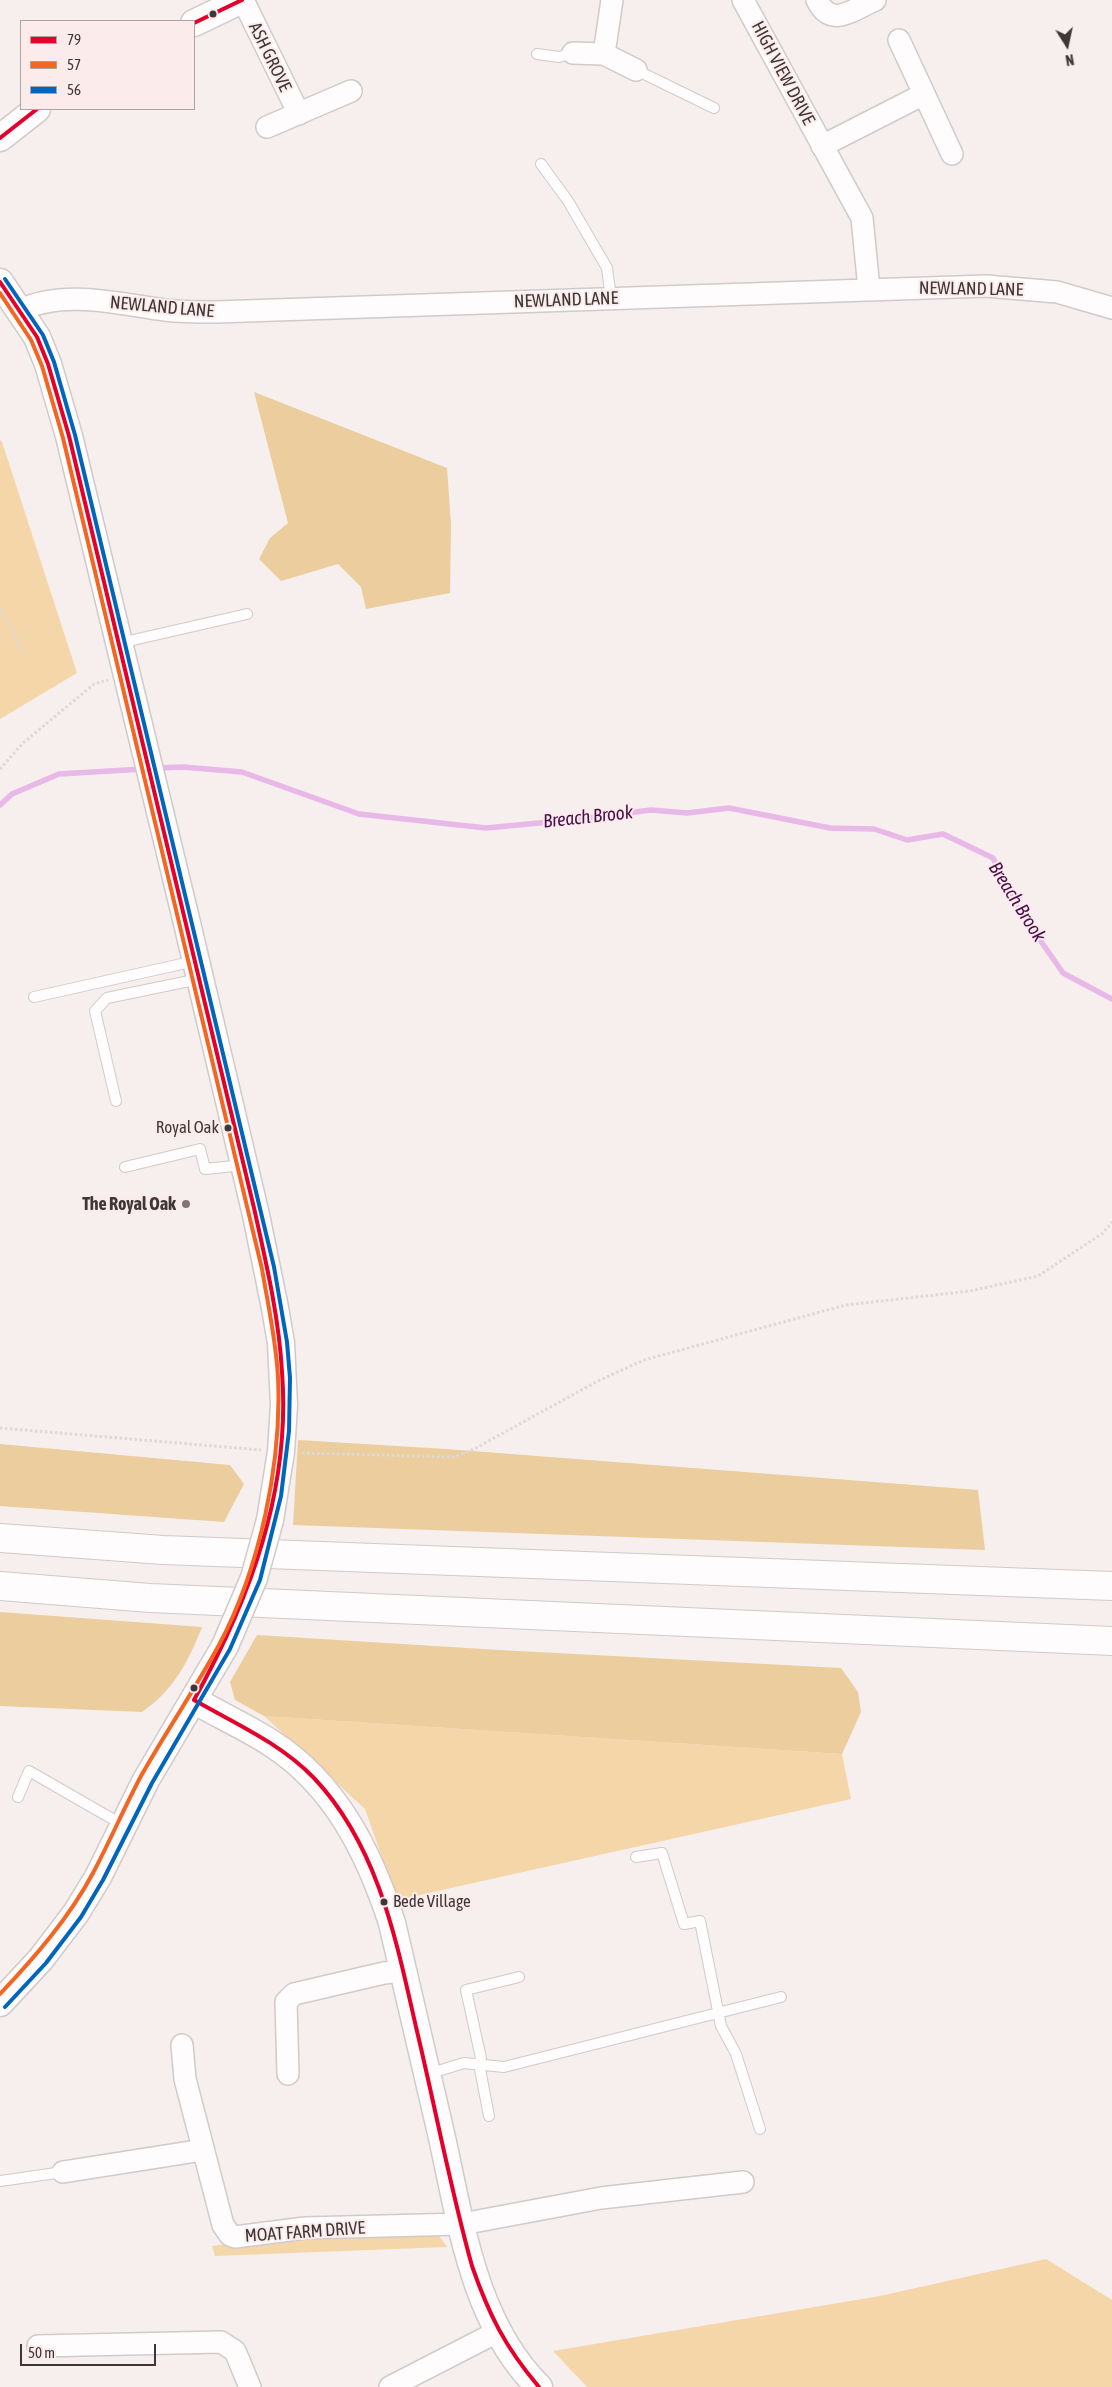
<!DOCTYPE html>
<html>
<head>
<meta charset="utf-8">
<style>
	body { margin:0 }
	#map { position:relative; width:1112px; height:2387px; overflow:hidden; background:#f7eeee; font-family:"Asap Condensed",sans-serif }
	canvas { display:block }
	.legend { position:absolute; left:20px; top:20px; width:175px; height:90px; box-sizing:border-box; background:#fbebea; border:1px solid #afa3a2; margin:0; padding:6px 9px; list-style:none; font-size:15px; color:#3d3737 }
	.legend li { display:flex; align-items:center; gap:10px; height:25px }
	.legend b { width:25px; border:1px solid #afa3a2 }
	.north { position:absolute; left:1042px; top:20px; width:50px; height:50px; -webkit-text-stroke:4px #fbebea; paint-order:stroke; rotate:170deg; font-size:14px; font-weight:700; line-height:20px; text-align:center; color:#3d3737 }
	.north::after { content:''; display:block; margin:auto; width:18px; height:22px; background:#3d3737; clip-path:polygon(50% 0,100% 100%,50% 72%,0 100%) }
	.scale { position:absolute; left:20px; top:2344px; width:136px; height:22px; box-sizing:border-box; border:2px solid #3d3737; border-top:0; padding-left:6px; font-size:15px; line-height:18px; white-space:nowrap; color:#3d3737; -webkit-text-stroke:4px #fbebea; paint-order:stroke }
</style>
</head>
<body>
<div id="map">
<canvas width="1112" height="2387"></canvas>
<ul class="legend">
<li><b style="height:6px;background:#e4002b"></b>79</li>
<li><b style="height:6px;background:#f26522"></b>57</li>
<li><b style="height:6px;background:#0065bd"></b>56</li>
</ul>
<div class="north">N</div>
<div class="scale">50 m</div>
</div>
<script>
const ctx = document.querySelector('canvas').getContext('2d');
ctx.lineJoin = 'round';
function fill(path, color) { ctx.fillStyle = color; ctx.fill(path, 'evenodd'); }
function strokePath(path, color, width, dash) { ctx.strokeStyle = color; ctx.lineWidth = width; ctx.lineCap = dash ? 'butt' : 'round'; ctx.setLineDash(dash || []); ctx.stroke(path); }
function write(font, color, halo, rows, align = 'center') {
  ctx.font = font + ' "Asap Condensed",sans-serif'; ctx.lineWidth = 4; ctx.setLineDash([]); ctx.textBaseline = 'middle'; ctx.strokeStyle = halo; ctx.fillStyle = color; for (const [text, x, y, turn = 0] of rows) {
    ctx.save(); ctx.translate(x, y); ctx.rotate((+turn || 0) * Math.PI / 180); ctx.textAlign = isNaN(turn) ? turn : align; if (halo) ctx.strokeText(text, 0, 0); ctx.fillText(text, 0, 0); ctx.restore();
  }
}
fill(new Path2D(`
	M 0,440 L 2,442 L 77,673 L 0,719 Z
	M 264,1716 L 842,1754 L 851,1799 L 397,1900 L 365,1809 Z
	M 437,2233 L 447,2247 L 215,2256 L 212,2246 L 281,2238 Z
	M 1046,2259 L 1112,2300 L 1112,2387 L 587,2387 L 553,2351 L 880,2296 Z`), '#f4d6a9');
fill(new Path2D(`
	M 254,392 L 447,468 L 451,524 L 450,593 L 366,609 L 361,587 L 338,564 L 281,581 L 259,559 L 270,538 L 288,523 Z
	M 298,1440 L 446,1449 L 978,1490 L 985,1550 L 293,1525 Z
	M 0,1444 L 230,1465 L 244,1484 L 224,1522 L 0,1506 Z
	M 0,1612 L 202,1627 C 188,1662 174,1690 142,1712 L 0,1706 Z
	M 257,1635 L 499,1650 L 841,1668 L 858,1692 L 861,1712 L 842,1754 L 264,1716 L 235,1700 L 230,1682 Z`), '#ebcd9e');
strokePath(new Path2D(`
	M 157,768 L 183,767 L 242,772 L 359,814 L 486,828 L 581,819 L 651,810 L 687,813 L 729,808 L 830,828 L 874,829 L 907,840 L 943,834 L 993,858 L 1015,904 L 1063,973 L 1112,999
	M 0,805 L 12,794 L 59,774 L 143,769`), '#e7b8e8', 5.5);
const service = new Path2D(`
	M 537,54 L 559,57 L 573,53
	M 636,70 L 714,108
	M 541,164 L 568,201 L 607,268 L 611,298
	M 120,643 L 247,614
	M 34,997 L 195,961
	M 116,1101 L 95,1011 L 107,998 L 199,979
	M 125,1167 L 200,1149 L 205,1169 L 243,1165
	M 18,1797 L 29,1771 L 123,1825
	M 636,1857 L 662,1853 L 684,1924 L 700,1921 L 721,2026 L 736,2054 L 760,2129
	M 428,2074 L 464,2063 L 504,2067 L 781,1997
	M 489,2116 L 479,2064 L 481,2058 L 466,1990 L 519,1977
	M 0,2181 L 63,2172`);
const minor = new Path2D(`
	M 243,0 L 299,114
	M 743,0 L 862,218 L 869,289
	M 817,0 C 831,29 852,10 875,0
	M 899,40 L 952,154
	M 573,53 L 604,54 L 636,70
	M 604,54 L 612,0
	M 267,127 L 351,91
	M 822,146 L 924,94
	M 20,310 C 65,289 119,304 165,310 C 182,312 199,312 216,312 L 986,286 L 1057,292 L 1112,308
	M 182,2045 L 185,2079 L 223,2225 L 230,2235 L 235,2237 L 305,2228 L 462,2224 L 601,2198 L 743,2182
	M 288,2074 L 286,2002 L 294,1994 L 384,1973 L 403,1971
	M 63,2172 L 203,2150
	M 38,2346 L 221,2342 L 235,2351 L 250,2387
	M 390,2387 L 499,2331`);
const tertiary = new Path2D(`
	M 194,23 L 242,0
	M 0,138 L 37,109
	M 0,282 L 37,337 L 48,364 L 69,436 L 186,919 L 256,1215 L 275,1308 L 281,1343 L 284,1405 L 281,1452 L 270,1520
	M 194,1700 C 219,1715 246,1727 271,1743 C 335,1784 369,1852 392,1923 C 408,1992 424,2061 440,2129 C 460,2216 472,2321 539,2387
	M 0,2003 L 41,1959 L 76,1913 L 98,1877 L 146,1780 L 225,1646`);
const motorway = new Path2D(`
	M 0,1538 L 163,1550 L 1112,1586
	M 0,1586 L 150,1598 L 1112,1641`);
strokePath(service, '#d1caca', 12);
strokePath(minor, '#d1caca', 24);
strokePath(tertiary, '#d1caca', 29);
strokePath(motorway, '#d1caca', 30);
strokePath(new Path2D(`
	M 0,609 L 23,651
	M 0,769 L 23,743 L 94,684 L 108,680
	M 0,1428 L 261,1450
	M 302,1453 L 454,1457 L 474,1449 L 598,1381 L 644,1360 L 846,1305 L 970,1291 L 1038,1276 L 1103,1233 L 1112,1222`), '#dbd9d9', 3, [2.5, 2.5]);
strokePath(service, '#fefcfc', 10);
strokePath(minor, '#fefcfc', 21);
strokePath(tertiary, '#fefcfc', 26);
strokePath(motorway, '#fefcfc', 28);
const tertiaryBridge = new Path2D(`
	M 225,1646 L 254,1578 L 270,1520`);
strokePath(tertiaryBridge, '#d1caca', 29, []);
strokePath(tertiaryBridge, '#fefcfc', 26);
strokePath(new Path2D(`
	M 194,23 L 242,0
	M 0,138 L 37,109
	M 0,282 L 37,337 L 48,364 L 69,436 L 254,1208 C 266,1262 279,1317 282,1372 C 291,1490 250,1599 194,1700 C 236,1724 280,1743 314,1778 C 378,1846 396,1939 416,2027 C 435,2106 450,2187 472,2266 C 489,2315 505,2347 539,2387`), '#e4002b', 4);
strokePath(new Path2D(`
	M 0,293 L 31,340 L 42,366 L 63,438 L 262,1269 C 268,1305 276,1340 278,1377 C 282,1463 260,1568 219,1645 C 195,1689 166,1732 141,1776 C 124,1808 110,1841 93,1873 C 69,1918 35,1957 0,1994`), '#f26522', 4);
strokePath(new Path2D(`
	M 5,2007 L 46,1963 L 81,1917 L 103,1880 L 152,1783 L 230,1649 L 260,1580 L 281,1496 L 289,1431 L 290,1378 L 287,1342 L 274,1267 L 75,435 L 54,362 L 43,335 L 5,279`), '#0065bd', 4);
for (const [x, y, r, color] of [
	[213,14,4.5,"#3d3737"],
	[228,1128,4.5,"#3d3737"],
	[186,1204,5,"#7e7777"],
	[194,1688,4.5,"#3d3737"],
	[384,1902,4.5,"#3d3737"]
]) { const dot = new Path2D(); dot.arc(x, y, r, 0, 2 * Math.PI); ctx.fillStyle = color; ctx.fill(dot); strokePath(dot, '#fbebea', 2); }
write('17px', '#3d3737', '#fbebea', [
	["Royal Oak",219,1128],
	["Bede Village",393,1902,"left"]
], 'right');
write('18px', '#3d3737', '#fbebea', [
	["ASH GROVE",270,57,64],
	["HIGH VIEW DRIVE",783,73,62],
	["NEWLAND LANE",971,289,1],
	["NEWLAND LANE",566,300,-2],
	["NEWLAND LANE",162,307,5],
	["MOAT FARM DRIVE",305,2232,-4]
]);
write('bold 18px', '#3d3737', '#fbebea', [
	["The Royal Oak",176,1204]
], 'right');
write('italic 19px', '#470e4d', '#fbebea', [
	["Breach Brook",588,817,-6],
	["Breach Brook",1017,902,58]
]);
</script>
</body>
</html>
